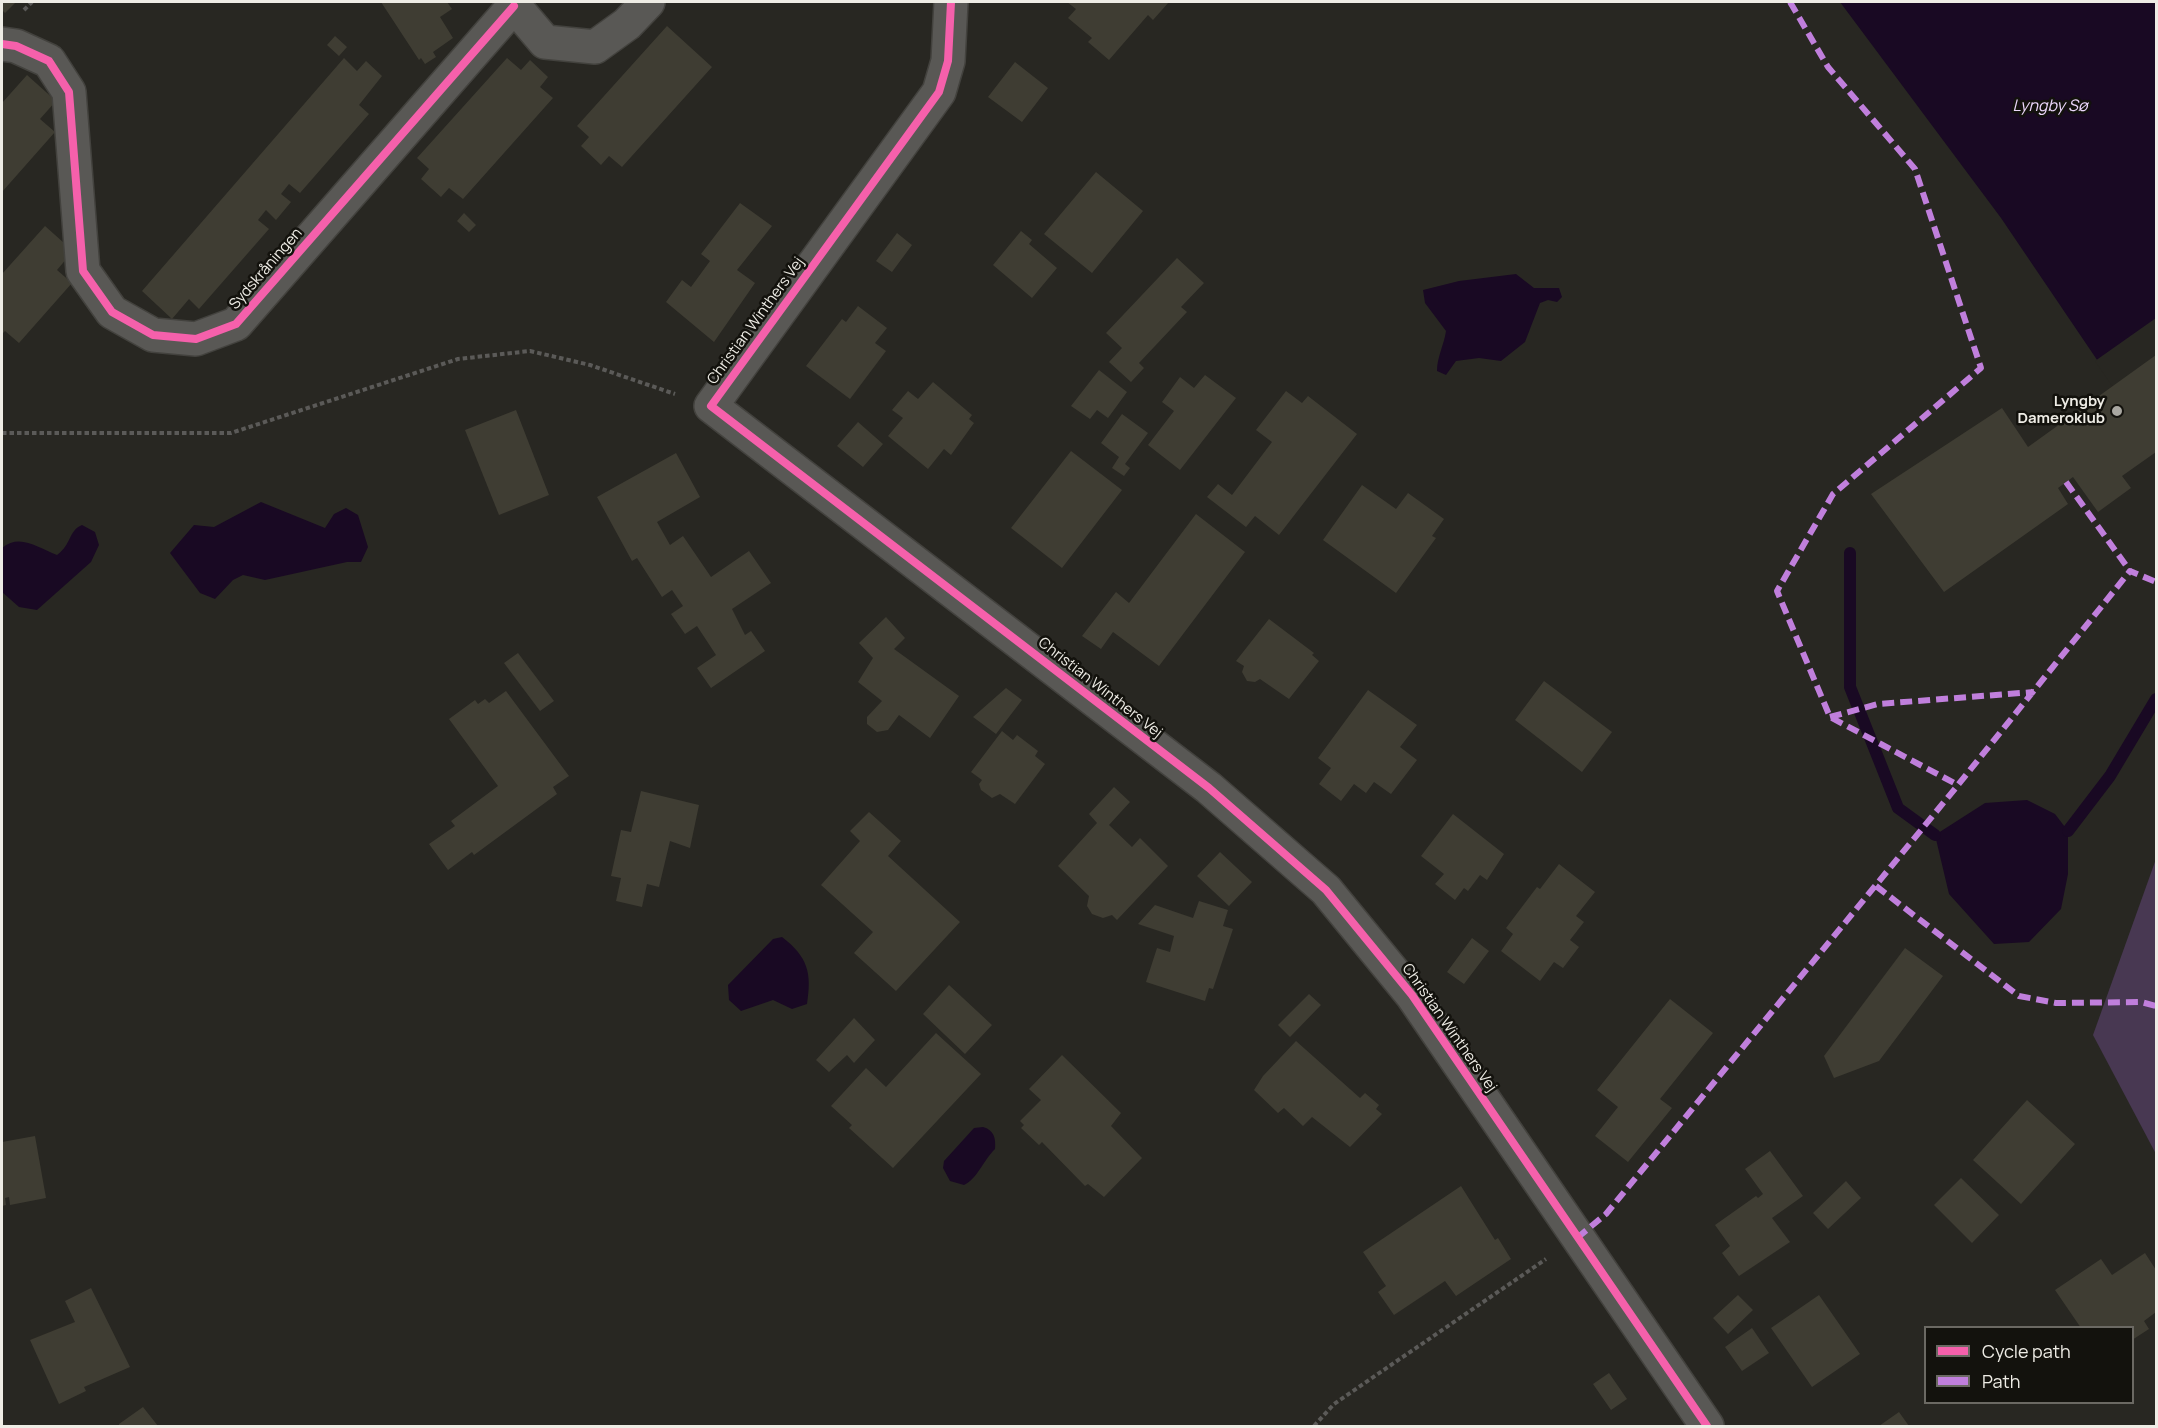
<!DOCTYPE html>
<html>
<head>
<meta charset="utf-8">
<style>
	body { margin:0 }
	#map { position:relative; width:2158px; height:1428px; overflow:hidden; background:#282722; font-family:Manrope,sans-serif }
	canvas { display:block }
	.frame { position:absolute; inset:0; border:3px solid #eeece5; pointer-events:none }
	.legend { position:absolute; left:1924px; top:1326px; width:210px; height:78px; box-sizing:border-box; background:#13120d; border:2px solid #6b6963; margin:0; padding:8px 10px; list-style:none; font-size:18px; color:#eeece5 }
	.legend li { display:flex; align-items:center; gap:12px; height:30px }
	.legend b { width:30px; border:2px solid #6b6963 }
</style>
</head>
<body>
<div id="map">
<canvas width="2158" height="1428"></canvas>
<div class="frame"></div>
<ul class="legend">
<li><b style="height:8px;background:#f560ab"></b>Cycle path</li>
<li><b style="height:8px;background:#c07fdc"></b>Path</li>
</ul>
</div>
<script>
const ctx = document.querySelector('canvas').getContext('2d');
ctx.lineJoin = 'round';
function fill(path, color) { ctx.fillStyle = color; ctx.fill(path, 'evenodd'); }
function strokePath(path, color, width, dash) { ctx.strokeStyle = color; ctx.lineWidth = width; ctx.lineCap = dash ? 'butt' : 'round'; ctx.setLineDash(dash || []); ctx.stroke(path); }
function write(font, color, halo, rows, align = 'center') {
  ctx.font = font + ' Manrope,sans-serif'; ctx.lineWidth = 5; ctx.setLineDash([]); ctx.textBaseline = 'middle'; ctx.strokeStyle = halo; ctx.fillStyle = color; for (const [text, x, y, turn = 0] of rows) {
    ctx.save(); ctx.translate(x, y); ctx.rotate((+turn || 0) * Math.PI / 180); ctx.textAlign = isNaN(turn) ? turn : align; if (halo) ctx.strokeText(text, 0, 0); ctx.fillText(text, 0, 0); ctx.restore();
  }
}
fill(new Path2D(`
	M 2156,859 L 2156,1154 L 2093,1035 Z`), '#483852');
fill(new Path2D(`
	M 1840,2 L 2156,2 L 2156,447 L 2001,218 Z
	M 1516,274 L 1534,288 L 1559,288 L 1562,297 L 1557,302 L 1548,300 L 1540,303 L 1525,342 L 1501,361 L 1479,358 L 1456,361 L 1446,375 L 1437,371 C 1437,357 1444,345 1446,331 L 1425,303 L 1423,290 L 1459,281 Z
	M 261,502 L 325,528 L 334,514 L 346,508 L 358,515 L 368,547 L 361,562 L 347,562 L 265,580 L 243,575 L 233,580 L 215,599 L 200,593 L 170,553 L 194,525 L 214,527 Z
	M 82,525 L 95,532 L 99,545 L 91,562 L 37,610 L 19,607 L 2,592 L 2,548 C 20,533 38,548 57,555 C 72,544 68,531 82,525 Z
	M 2027,800 L 2055,814 L 2068,831 L 2068,874 L 2061,909 L 2029,942 L 1994,944 L 1949,894 L 1935,835 L 1985,803 Z
	M 782,937 C 808,957 812,973 807,1004 L 792,1009 L 773,1000 L 741,1011 L 729,1000 L 728,985 L 773,939 Z
	M 983,1127 C 994,1130 996,1138 995,1149 C 983,1161 977,1179 964,1185 L 950,1181 L 943,1168 L 944,1161 L 974,1128 Z`), '#190923');
fill(new Path2D(`
	M 2156,318 L 2156,450 L 2095,361 Z`), '#282722');
strokePath(new Path2D(`
	M 1850,553 L 1850,687 L 1898,808 L 1935,835
	M 2068,831 L 2110,776 L 2156,699`), '#190923', 12);
fill(new Path2D(`
	M 2,2 L 16,2 L 5,13 L 2,10 Z
	M 381,2 L 447,2 L 452,9 L 440,17 L 453,38 L 433,52 L 436,57 L 425,64 L 421,58 L 419,60 Z
	M 1067,2 L 1169,2 L 1153,20 L 1148,15 L 1109,60 L 1088,42 L 1092,38 L 1068,18 L 1076,9 Z
	M 667,26 L 712,67 L 622,167 L 609,156 L 601,165 L 581,146 L 589,137 L 577,126 Z
	M 335,36 L 347,47 L 339,56 L 327,45 Z
	M 344,58 L 357,71 L 366,61 L 382,76 L 359,105 L 369,114 L 300,193 L 289,184 L 281,194 L 291,202 L 276,220 L 266,210 L 258,220 L 269,229 L 199,309 L 189,299 L 172,319 L 142,291 Z
	M 507,58 L 521,70 L 530,60 L 548,77 L 540,87 L 553,98 L 463,199 L 449,188 L 441,197 L 421,179 L 429,169 L 417,158 Z
	M 1015,62 L 1048,88 L 1022,122 L 988,97 Z
	M 27,75 L 56,101 L 40,119 L 55,132 L 2,192 L 2,103 Z
	M 1096,172 L 1143,211 L 1092,273 L 1044,234 Z
	M 740,203 L 772,226 L 737,270 L 755,283 L 714,342 L 666,302 L 682,280 L 691,287 L 710,261 L 701,254 Z
	M 464,213 L 476,225 L 469,232 L 457,221 Z
	M 45,226 L 73,251 L 57,270 L 72,283 L 19,343 L 5,331 L 2,334 L 2,274 Z
	M 1021,231 L 1032,240 L 1029,244 L 1057,268 L 1032,298 L 993,265 Z
	M 897,233 L 912,245 L 892,272 L 876,261 Z
	M 1177,258 L 1204,283 L 1181,307 L 1187,312 L 1139,363 L 1144,368 L 1131,382 L 1109,362 L 1122,348 L 1106,333 Z
	M 858,306 L 887,328 L 875,343 L 886,351 L 850,399 L 806,366 L 842,319 L 846,322 Z
	M 2156,355 L 2156,452 L 2122,476 L 2131,488 L 2098,512 L 2073,477 L 2058,488 L 2068,504 L 1944,592 L 1871,494 L 2002,408 L 2028,447 Z
	M 1099,370 L 1127,392 L 1108,418 L 1097,410 L 1090,419 L 1071,406 Z
	M 1205,375 L 1236,398 L 1180,470 L 1148,445 L 1174,411 L 1162,402 L 1180,377 L 1194,388 Z
	M 933,382 L 972,415 L 969,419 L 974,423 L 951,455 L 944,449 L 928,469 L 888,436 L 903,418 L 892,410 L 908,391 L 918,399 Z
	M 1286,391 L 1302,403 L 1308,396 L 1357,434 L 1279,535 L 1255,516 L 1246,527 L 1207,497 L 1218,484 L 1232,495 L 1272,442 L 1256,430 Z
	M 516,410 L 549,495 L 499,515 L 465,430 Z
	M 1122,414 L 1148,433 L 1125,464 L 1130,468 L 1124,476 L 1112,468 L 1119,457 L 1101,443 Z
	M 858,422 L 883,444 L 863,467 L 837,446 Z
	M 1071,451 L 1122,490 L 1062,568 L 1011,528 Z
	M 676,453 L 700,497 L 657,522 L 670,545 L 683,536 L 711,577 L 749,551 L 771,583 L 732,609 L 745,635 L 751,631 L 765,651 L 711,688 L 697,668 L 716,655 L 697,626 L 685,634 L 671,614 L 683,606 L 672,590 L 662,597 L 637,558 L 632,561 L 597,497 Z
	M 1362,485 L 1396,509 L 1408,493 L 1444,519 L 1432,536 L 1436,538 L 1396,593 L 1323,540 Z
	M 1196,514 L 1245,552 L 1159,666 L 1113,632 L 1101,649 L 1082,636 L 1116,592 L 1129,603 Z
	M 886,617 L 905,638 L 894,649 L 959,696 L 930,738 L 899,715 L 888,730 L 877,732 L 867,724 L 867,717 L 882,701 L 858,682 L 873,658 L 859,643 Z
	M 1269,619 L 1314,653 L 1312,655 L 1319,661 L 1289,699 L 1260,679 L 1255,682 L 1247,681 L 1242,672 L 1244,666 L 1236,661 Z
	M 518,653 L 554,701 L 540,711 L 504,663 Z
	M 1544,681 L 1612,732 L 1582,772 L 1515,720 Z
	M 1006,688 L 1022,700 L 996,734 L 973,717 Z
	M 1368,690 L 1417,725 L 1400,747 L 1417,760 L 1391,794 L 1374,782 L 1366,793 L 1354,784 L 1341,801 L 1319,784 L 1331,768 L 1318,758 Z
	M 506,691 L 569,776 L 553,787 L 557,794 L 474,855 L 472,852 L 448,870 L 429,844 L 455,826 L 451,821 L 498,786 L 449,719 L 475,700 L 478,704 L 485,699 L 489,703 Z
	M 1002,731 L 1013,740 L 1017,735 L 1038,751 L 1035,756 L 1045,764 L 1015,804 L 1000,794 L 992,798 L 981,790 L 979,784 L 982,780 L 971,772 Z
	M 1114,787 L 1130,802 L 1109,825 L 1132,847 L 1140,838 L 1168,866 L 1117,920 L 1112,915 L 1103,918 L 1092,914 L 1087,906 L 1089,896 L 1058,866 L 1097,823 L 1089,814 Z
	M 641,791 L 699,805 L 690,848 L 670,841 L 659,887 L 647,884 L 642,907 L 616,901 L 621,878 L 611,876 L 621,830 L 631,832 Z
	M 869,812 L 901,841 L 888,856 L 960,922 L 896,991 L 854,953 L 873,932 L 821,885 L 860,841 L 850,831 Z
	M 1453,814 L 1504,854 L 1487,880 L 1480,875 L 1468,891 L 1464,888 L 1455,900 L 1435,884 L 1444,874 L 1421,856 Z
	M 1220,852 L 1252,882 L 1229,906 L 1197,876 Z
	M 1559,864 L 1595,892 L 1576,916 L 1584,922 L 1570,940 L 1579,947 L 1563,968 L 1554,962 L 1540,981 L 1501,951 L 1513,934 L 1506,928 L 1537,887 L 1540,889 Z
	M 1199,901 L 1228,910 L 1223,926 L 1233,929 L 1213,989 L 1209,988 L 1205,1001 L 1146,982 L 1157,948 L 1170,952 L 1174,936 L 1138,924 L 1155,905 L 1193,918 Z
	M 1472,938 L 1489,951 L 1464,984 L 1447,972 Z
	M 1905,948 L 1943,976 L 1879,1061 L 1834,1078 L 1824,1056 Z
	M 949,985 L 992,1025 L 965,1054 L 923,1014 Z
	M 1309,994 L 1321,1005 L 1290,1037 L 1278,1025 Z
	M 1670,999 L 1713,1033 L 1660,1099 L 1672,1108 L 1628,1162 L 1595,1136 L 1618,1107 L 1597,1090 Z
	M 854,1018 L 875,1040 L 854,1063 L 847,1055 L 829,1072 L 816,1060 Z
	M 936,1033 L 981,1074 L 893,1168 L 849,1128 L 852,1125 L 831,1106 L 866,1068 L 886,1087 Z
	M 1296,1041 L 1360,1098 L 1365,1093 L 1379,1105 L 1376,1109 L 1382,1114 L 1350,1147 L 1312,1117 L 1303,1126 L 1284,1108 L 1278,1113 L 1254,1090 L 1263,1076 Z
	M 1062,1055 L 1121,1113 L 1111,1126 L 1142,1158 L 1104,1197 L 1088,1184 L 1085,1186 L 1042,1142 L 1039,1145 L 1021,1128 L 1024,1125 L 1020,1121 L 1041,1100 L 1029,1089 Z
	M 2027,1100 L 2075,1144 L 2021,1204 L 1973,1160 Z
	M 35,1136 L 46,1198 L 10,1205 L 9,1197 L 5,1198 L 6,1205 L 2,1206 L 2,1142 Z
	M 1770,1151 L 1803,1196 L 1772,1218 L 1790,1242 L 1739,1276 L 1722,1253 L 1730,1246 L 1715,1225 L 1756,1196 L 1758,1198 L 1763,1194 L 1745,1169 Z
	M 1961,1178 L 1999,1215 L 1972,1243 L 1934,1205 Z
	M 1846,1181 L 1861,1198 L 1828,1229 L 1813,1213 Z
	M 1461,1186 L 1495,1240 L 1498,1238 L 1511,1259 L 1456,1296 L 1445,1281 L 1394,1315 L 1378,1292 L 1386,1286 L 1363,1252 Z
	M 2145,1253 L 2156,1270 L 2156,1312 L 2144,1321 L 2149,1329 L 2132,1340 L 2132,1328 L 2081,1328 L 2055,1290 L 2101,1259 L 2112,1275 Z
	M 91,1288 L 130,1367 L 84,1387 L 86,1391 L 59,1404 L 30,1340 L 75,1322 L 65,1301 Z
	M 1738,1295 L 1753,1310 L 1728,1334 L 1713,1318 Z
	M 1819,1295 L 1860,1354 L 1812,1387 L 1771,1328 Z
	M 1752,1328 L 1769,1353 L 1742,1371 L 1725,1347 Z
	M 1609,1373 L 1627,1399 L 1611,1410 L 1593,1384 Z
	M 143,1407 L 158,1426 L 119,1426 L 119,1424 Z
	M 1899,1412 L 1909,1426 L 1879,1426 Z`), '#3f3d33');
const minor = new Path2D(`
	M 511,2 L 545,42 L 595,47 L 627,24 L 648,2
	M 951,2 L 948,61 L 939,92 L 711,406 L 1209,788 L 1326,890 L 1412,995 L 1707,1426
	M 2,44 L 16,46 L 49,61 L 69,92 L 83,271 L 112,312 L 153,335 L 196,339 L 236,324 L 514,6`);
strokePath(minor, '#43423e', 36);
strokePath(new Path2D(`
	M 24,10 L 32,2
	M 2,433 L 231,433 L 458,359 L 530,351 L 590,365 L 675,394
	M 1314,1426 L 1334,1404 L 1546,1259`), '#5b5a58', 4, [4.5, 3]);
strokePath(minor, '#595855', 33);
strokePath(new Path2D(`
	M 1790,2 L 1828,67 L 1915,169 L 1981,368 L 1833,494 L 1777,591 L 1830,717 L 1958,785 L 2130,571 L 2156,582
	M 2066,482 L 2130,571
	M 1830,717 L 1878,704 L 2034,692
	M 1876,886 L 2019,996 L 2056,1003 L 2141,1002 L 2156,1006
	M 1577,1238 L 1606,1214 L 1958,785`), '#c07fdc', 6, [12, 6]);
strokePath(new Path2D(`
	M 951,2 L 948,61 L 939,92 L 711,406 L 1209,788 L 1326,890 L 1412,995 L 1707,1426
	M 2,44 L 16,46 L 49,61 L 69,92 L 83,271 L 112,312 L 153,335 L 196,339 L 236,324 L 514,6`), '#f560ab', 8);
for (const [x, y, r, color] of [
	[2117,411,6,"#a9a7a1"]
]) { const dot = new Path2D(); dot.arc(x, y, r, 0, 2 * Math.PI); ctx.fillStyle = color; ctx.fill(dot); strokePath(dot, '#13120d', 2); }
write('15px', '#eeece5', '#13120d', [
	["Sydskråningen",266,269,-49],
	["Christian Winthers Vej",756,321,-54],
	["Christian Winthers Vej",1100,688,38],
	["Christian Winthers Vej",1449,1028,55]
]);
write('bold 15px', '#eeece5', '#13120d', [
	["Lyngby",2105,402],
	["Dameroklub",2105,419]
], 'right');
write('italic 16px', '#ecd7fc', '#13120d', [
	["Lyngby Sø",2050,107]
]);
</script>
</body>
</html>
